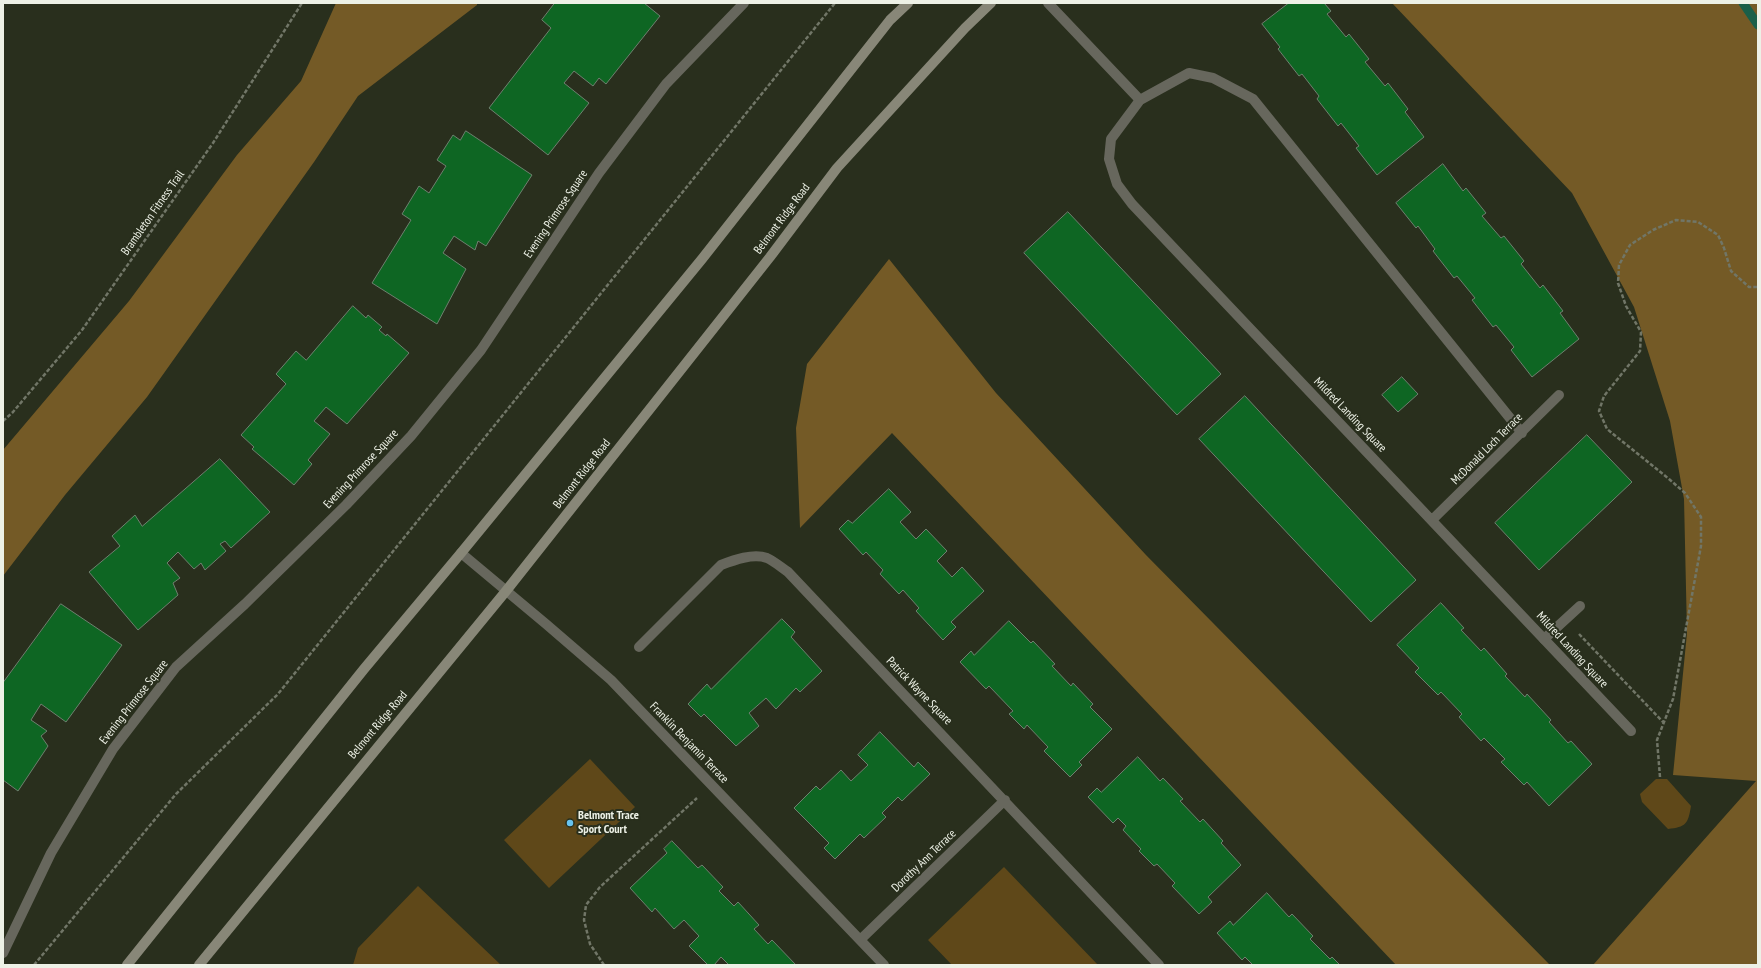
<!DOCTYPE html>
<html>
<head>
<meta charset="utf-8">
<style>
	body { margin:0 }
	#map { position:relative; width:1761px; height:968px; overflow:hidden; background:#292f1d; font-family:"PT Sans Narrow",sans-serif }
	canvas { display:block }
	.frame { position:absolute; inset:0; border:4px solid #edf1e6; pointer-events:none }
</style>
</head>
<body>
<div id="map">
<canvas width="1761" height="968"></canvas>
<div class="frame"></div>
</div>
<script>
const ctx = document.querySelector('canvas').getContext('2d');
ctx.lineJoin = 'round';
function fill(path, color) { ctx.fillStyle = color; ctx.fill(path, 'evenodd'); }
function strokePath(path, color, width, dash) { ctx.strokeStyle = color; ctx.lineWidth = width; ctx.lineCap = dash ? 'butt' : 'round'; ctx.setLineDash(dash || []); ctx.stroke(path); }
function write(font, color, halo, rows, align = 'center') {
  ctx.font = font + ' "PT Sans Narrow",sans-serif'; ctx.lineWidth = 4; ctx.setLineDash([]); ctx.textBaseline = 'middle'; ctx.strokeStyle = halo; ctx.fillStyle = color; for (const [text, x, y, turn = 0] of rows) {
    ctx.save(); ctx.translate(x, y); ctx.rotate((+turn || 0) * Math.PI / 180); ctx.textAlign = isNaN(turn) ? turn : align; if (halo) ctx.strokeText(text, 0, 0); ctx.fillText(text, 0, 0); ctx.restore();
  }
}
fill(new Path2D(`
	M 590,759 L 635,807 L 549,888 L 504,840 Z
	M 1656,779 L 1667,779 L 1691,806 C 1688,824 1686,827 1668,829 L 1642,802 L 1640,794 Z
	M 1004,867 L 1098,965 L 952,965 L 928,940 Z
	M 418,886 L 501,965 L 353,965 L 358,948 Z`), '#5f4819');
fill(new Path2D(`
	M 336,3 L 477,3 L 477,5 L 358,96 L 314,162 L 147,397 L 65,495 L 3,576 L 3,450 L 129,301 L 237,155 L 301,81 Z
	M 1392,3 L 1758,3 L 1758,965 L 1593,965 L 1756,781 L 1673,775 L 1687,633 L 1684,499 L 1670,421 L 1634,307 L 1572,193 Z
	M 889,259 L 996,393 L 1146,555 L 1550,965 L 1396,965 L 892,433 L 800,528 L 796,428 L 807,364 Z`), '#745a26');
strokePath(new Path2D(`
	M 1743,3 L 1758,25`), '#1a5f49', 9);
const building = new Path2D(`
	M 555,3 L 644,3 L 660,16 L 606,84 L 599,78 L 593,86 L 574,71 L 564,83 L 589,103 L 548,155 L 489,108 L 551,28 L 542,20 Z
	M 1289,3 L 1324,3 L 1331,11 L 1327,14 L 1346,37 L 1349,34 L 1369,59 L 1365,62 L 1385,86 L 1388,83 L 1408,109 L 1405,112 L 1424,137 L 1377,175 L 1356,148 L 1359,146 L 1341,123 L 1338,126 L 1317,99 L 1319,96 L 1302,74 L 1299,76 L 1278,49 L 1280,47 L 1262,24 Z
	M 466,131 L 532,175 L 486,246 L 478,241 L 475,250 L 454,236 L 443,253 L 466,269 L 437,324 L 372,283 L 411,220 L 402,214 L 419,186 L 429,193 L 446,166 L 437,160 L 453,135 L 460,140 Z
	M 1443,164 L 1463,191 L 1466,188 L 1486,213 L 1482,216 L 1501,238 L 1504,236 L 1524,261 L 1521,264 L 1540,288 L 1543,285 L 1563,311 L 1560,313 L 1579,339 L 1532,377 L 1511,350 L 1514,347 L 1496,325 L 1493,327 L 1472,300 L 1475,298 L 1457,276 L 1454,278 L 1433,251 L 1435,249 L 1418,226 L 1416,228 L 1396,203 Z
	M 1068,212 L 1221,374 L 1177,415 L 1024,253 Z
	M 353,306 L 366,318 L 368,315 L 382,327 L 379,330 L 386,336 L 387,334 L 409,353 L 347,424 L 326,407 L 314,421 L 330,434 L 308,460 L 312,464 L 294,485 L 252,449 L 254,447 L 241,435 L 286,384 L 276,374 L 296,351 L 306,360 Z
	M 1402,377 L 1418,394 L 1398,412 L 1382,395 Z
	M 1245,396 L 1416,580 L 1371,622 L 1199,439 Z
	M 1587,435 L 1632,482 L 1539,570 L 1495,523 Z
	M 220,459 L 270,512 L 231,548 L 225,541 L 220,544 L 226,551 L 205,570 L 201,563 L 194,569 L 178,552 L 167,563 L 180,578 L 173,583 L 178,595 L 138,630 L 89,572 L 120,546 L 112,536 L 135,515 L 142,526 Z
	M 889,489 L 911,512 L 900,522 L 916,539 L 926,529 L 947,551 L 937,561 L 952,577 L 962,567 L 984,591 L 951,622 L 956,627 L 943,640 L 916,611 L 919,608 L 903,590 L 899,594 L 880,574 L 883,570 L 866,552 L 863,555 L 839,529 L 848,520 L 852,523 Z
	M 1441,603 L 1464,628 L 1461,630 L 1481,651 L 1484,648 L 1507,674 L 1505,676 L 1525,697 L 1527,694 L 1551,720 L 1549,722 L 1568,743 L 1571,741 L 1592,764 L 1549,806 L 1527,782 L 1524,785 L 1501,762 L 1505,759 L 1484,738 L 1481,741 L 1459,717 L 1462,714 L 1441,692 L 1438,695 L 1415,672 L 1419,668 L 1397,645 Z
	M 61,604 L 122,645 L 66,722 L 41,704 L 31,720 L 47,731 L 41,736 L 48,746 L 18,791 L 3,780 L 3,683 Z
	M 782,619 L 795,632 L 791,637 L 822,671 L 800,692 L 796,688 L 776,709 L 766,698 L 749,713 L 759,726 L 736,746 L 704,714 L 701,717 L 688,704 L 707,684 L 711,689 Z
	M 1009,621 L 1031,643 L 1033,641 L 1055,664 L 1052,666 L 1071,686 L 1073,683 L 1093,704 L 1090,707 L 1112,729 L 1079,762 L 1082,765 L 1070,777 L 1044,751 L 1048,747 L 1027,725 L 1024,729 L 1009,714 L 1013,711 L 989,686 L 986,689 L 960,662 L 971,651 L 974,655 Z
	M 880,732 L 914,767 L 918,762 L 930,774 L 902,801 L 898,797 L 882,813 L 886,817 L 864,838 L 860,834 L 835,859 L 824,848 L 829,843 L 794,808 L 816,786 L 820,790 L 841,770 L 851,781 L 868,765 L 858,755 Z
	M 1138,757 L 1160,781 L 1163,778 L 1183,799 L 1180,801 L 1200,822 L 1203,819 L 1223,841 L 1221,843 L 1241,865 L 1208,897 L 1212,902 L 1199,914 L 1172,886 L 1175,883 L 1157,864 L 1154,866 L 1139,851 L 1141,849 L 1123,830 L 1126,826 L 1118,818 L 1113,823 L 1088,797 L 1097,788 L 1101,792 Z
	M 672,841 L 698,868 L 702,865 L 723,887 L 719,891 L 734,906 L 738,902 L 759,925 L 754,929 L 768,944 L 772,940 L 796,965 L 729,965 L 721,957 L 714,965 L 708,965 L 689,946 L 699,936 L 684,920 L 674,929 L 655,908 L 652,912 L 630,888 L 667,853 L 664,849 Z
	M 1267,893 L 1289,917 L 1292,914 L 1313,936 L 1310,939 L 1330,959 L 1332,957 L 1340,965 L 1253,965 L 1245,957 L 1242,960 L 1217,933 L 1230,921 L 1233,925 Z`);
fill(building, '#0e6623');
strokePath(building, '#6e806f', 1);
strokePath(new Path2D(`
	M 3,421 L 13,412 L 82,330 L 213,143 L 302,3
	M 1579,634 L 1663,722
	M 1660,777 L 1657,740 L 1673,699 L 1701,546 L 1701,517 L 1685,493 L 1669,479 L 1607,429 L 1599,411 L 1604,396 L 1640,351 L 1641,332 L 1626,306 L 1618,283 L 1619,265 L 1630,245 L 1653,230 L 1676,220 L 1698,222 L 1718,235 L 1724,248 L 1731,271 L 1749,287 L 1758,287
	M 34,965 L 176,794 L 278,694 L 835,3
	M 604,965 L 590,944 L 584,920 L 586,905 L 600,887 L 697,798`), '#717667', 2.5, [4, 2]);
strokePath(new Path2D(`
	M 1544,639 L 1580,606`), '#67675d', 10);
strokePath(new Path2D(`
	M 1048,3 L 1140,100
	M 1522,433 L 1253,99 L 1213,78 L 1189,73 L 1140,100 L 1111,139 L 1109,159 L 1117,184 L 1132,204 L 1631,731
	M 1432,520 L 1559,395
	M 461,553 L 546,624 L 611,680 L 884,965
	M 639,647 L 721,565 C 734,560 753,553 767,558 C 774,561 782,568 788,572 L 1159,965
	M 860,940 L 1005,800
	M 3,953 L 51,853 L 113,749 L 176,667 L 245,604 L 346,505 L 411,436 L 481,350 L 599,173 L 666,84 L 744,3`), '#67675d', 10);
strokePath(new Path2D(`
	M 127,965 L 364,669 L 461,553 L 702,259 L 890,20 L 908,3
	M 199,965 L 506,591 L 770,257 L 837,168 L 965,28 L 991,3`), '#888778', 10);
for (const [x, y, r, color] of [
	[570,823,4,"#68c4f0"]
]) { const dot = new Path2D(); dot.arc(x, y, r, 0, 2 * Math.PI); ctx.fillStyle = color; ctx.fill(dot); strokePath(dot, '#292f1d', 1.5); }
write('12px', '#edf1e6', '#292f1d', [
	["Brambleton Fitness Trail",153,213,-55],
	["Evening Primrose Square",556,214,-56],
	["Belmont Ridge Road",782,219,-53],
	["Mildred Landing Square",1350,415,46],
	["McDonald Loch Terrace",1487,449,-45],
	["Evening Primrose Square",361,469,-47],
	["Belmont Ridge Road",582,474,-52],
	["Mildred Landing Square",1572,650,47],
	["Patrick Wayne Square",919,691,46],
	["Evening Primrose Square",134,702,-52],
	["Belmont Ridge Road",378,725,-50],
	["Franklin Benjamin Terrace",689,743,46],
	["Dorothy Ann Terrace",924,861,-44]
]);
write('bold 12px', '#edf1e6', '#292f1d', [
	["Belmont Trace",578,816],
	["Sport Court",578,830]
], 'left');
</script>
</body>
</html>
